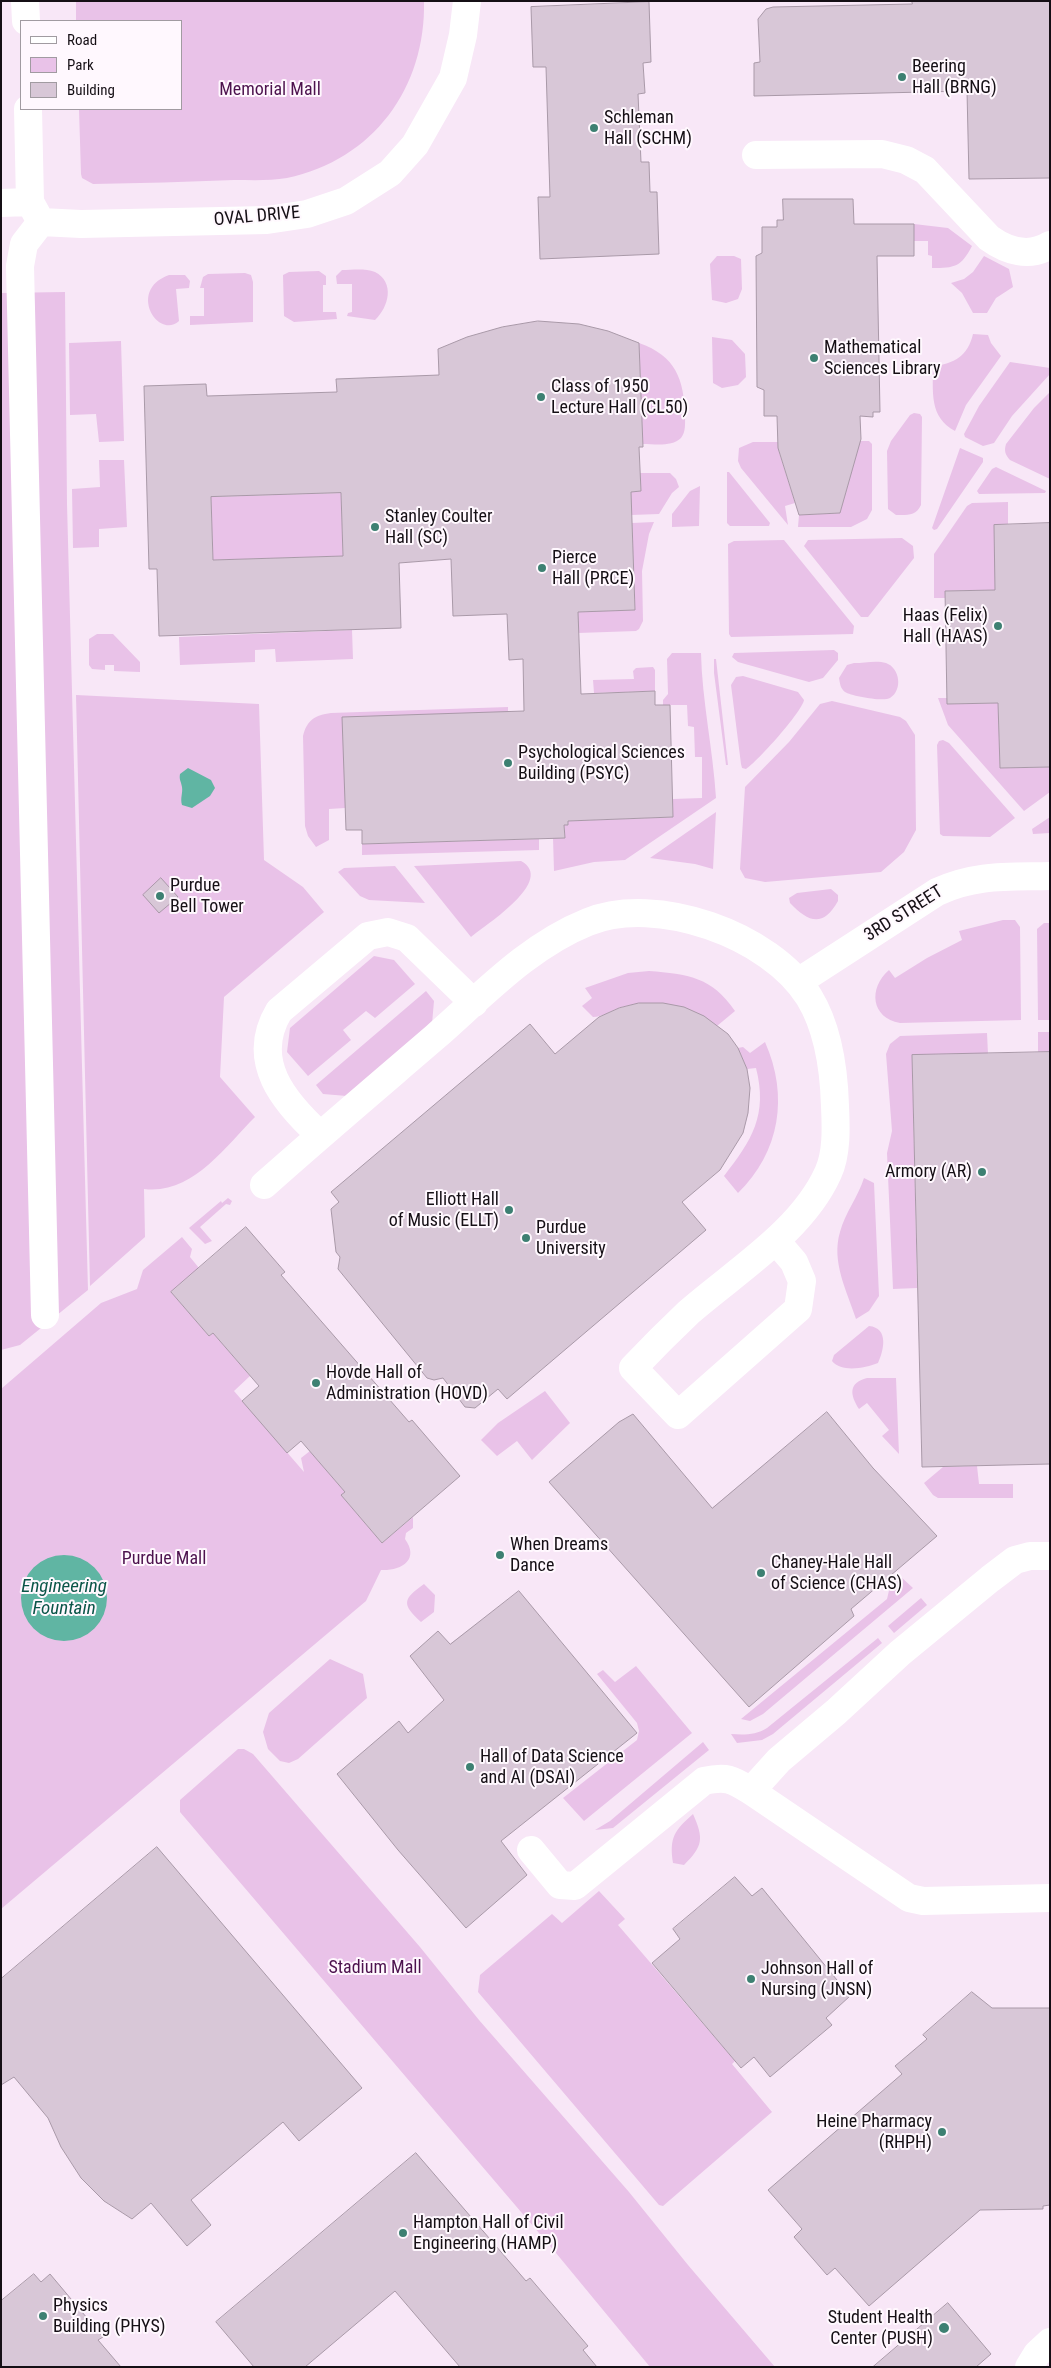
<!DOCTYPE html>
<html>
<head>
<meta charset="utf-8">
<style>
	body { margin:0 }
	#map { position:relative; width:1051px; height:2368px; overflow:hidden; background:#f8e7f7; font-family:"Roboto Condensed",sans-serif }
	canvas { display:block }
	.frame { position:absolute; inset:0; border:2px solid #150f15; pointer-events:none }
	.legend { position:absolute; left:20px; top:20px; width:162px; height:90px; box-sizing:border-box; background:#fff8fe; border:1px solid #a19ba1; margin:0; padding:6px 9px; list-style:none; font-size:15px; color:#150f15 }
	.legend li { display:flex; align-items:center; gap:10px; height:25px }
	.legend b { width:25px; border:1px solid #a19ba1 }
</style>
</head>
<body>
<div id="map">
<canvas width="1051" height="2368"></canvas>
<div class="frame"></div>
<ul class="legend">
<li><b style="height:6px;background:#fff"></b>Road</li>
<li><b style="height:14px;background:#e9c2e8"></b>Park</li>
<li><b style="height:14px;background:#d8c7d7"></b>Building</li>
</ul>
</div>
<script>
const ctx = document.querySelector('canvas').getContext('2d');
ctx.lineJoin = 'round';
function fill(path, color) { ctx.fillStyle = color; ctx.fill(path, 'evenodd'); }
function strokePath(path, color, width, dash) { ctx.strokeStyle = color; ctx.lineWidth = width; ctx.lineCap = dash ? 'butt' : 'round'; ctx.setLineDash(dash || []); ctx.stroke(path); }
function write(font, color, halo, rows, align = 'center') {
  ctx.font = font + ' "Roboto Condensed",sans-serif'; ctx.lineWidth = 4; ctx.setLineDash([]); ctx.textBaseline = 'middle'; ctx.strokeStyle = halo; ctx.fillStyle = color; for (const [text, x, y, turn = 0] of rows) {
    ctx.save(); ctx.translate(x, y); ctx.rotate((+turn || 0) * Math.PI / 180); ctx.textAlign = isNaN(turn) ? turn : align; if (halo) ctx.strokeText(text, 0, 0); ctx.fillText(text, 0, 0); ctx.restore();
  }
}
fill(new Path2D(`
	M 76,1 L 424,1 C 426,88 373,160 287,178 C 270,181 251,180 234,180 C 187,182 140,183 93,184 L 82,178 L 81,174 L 79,109 L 181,109 L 181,21 L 76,21 Z
	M 914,224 L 948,228 L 972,246 C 961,267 955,268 932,268 L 932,256 L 928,255 L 928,241 L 914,241 Z
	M 717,256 L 734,256 L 741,259 L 742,289 L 738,299 L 726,303 L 712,300 L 710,264 Z
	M 984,256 L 1009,269 L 1013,287 L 996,298 L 987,313 L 973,313 L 962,293 L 951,283 L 964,279 L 973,272 Z
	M 342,270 C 352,270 365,268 375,272 C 395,282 389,307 375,320 L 347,316 L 348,313 L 352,312 L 352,284 L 337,284 L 336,276 Z
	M 319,271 L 326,276 L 326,285 L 323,285 L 323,312 L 336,312 L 337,319 L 294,322 L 284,316 L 283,275 L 289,272 Z
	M 245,273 L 251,275 L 253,282 L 253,322 L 190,325 L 190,316 L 204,316 L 204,288 L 200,288 L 203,277 L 208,274 Z
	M 169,275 L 185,275 L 190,281 L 189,288 L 176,289 L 179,321 C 158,340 127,290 169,275 Z
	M 65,292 L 67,504 L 88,1290 L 20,1345 L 1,1350 L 1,293 Z
	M 973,334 L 988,335 L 991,343 L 1001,356 L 966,405 L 955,431 C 929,417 933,392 933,366 C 954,364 968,356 973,334 Z
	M 712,337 L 732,340 L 745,354 L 746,377 L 738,385 L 722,388 L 713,383 Z
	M 121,341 L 124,441 L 99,442 L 96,414 L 70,415 L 69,343 Z
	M 639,343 C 676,356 684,379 685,416 C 685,423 686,432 681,438 C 672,447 655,444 643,444 Z
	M 1010,362 L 1050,368 L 1050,374 L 1012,416 L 994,443 L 983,446 L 965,437 L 964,434 L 979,406 Z
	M 1050,392 L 1050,479 L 1010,460 C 1005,454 1004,451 1006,444 L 1034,408 Z
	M 914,413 L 920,414 L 922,417 L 921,505 C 916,516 908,515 896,515 L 888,509 L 887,451 L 891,441 L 910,415 Z
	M 855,441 L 869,441 L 872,444 L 872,510 L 867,519 L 851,527 L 798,527 L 799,515 L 840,513 L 857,451 Z
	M 753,442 L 783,442 L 779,452 L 795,503 L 785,506 L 788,525 L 741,468 L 738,461 L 739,448 Z
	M 960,448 L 983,458 L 983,462 L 937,529 L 934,530 L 932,528 Z
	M 99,460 L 124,460 L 127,527 L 99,529 L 99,547 L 73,548 L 72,489 L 100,487 Z
	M 996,467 L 1046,491 L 1045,493 L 979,494 L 977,491 L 992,469 Z
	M 727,472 L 729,472 L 770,523 L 769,526 L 730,526 L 727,523 Z
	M 640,473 L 670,473 L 676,479 L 679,487 L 672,493 L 659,514 L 631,515 L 631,492 L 641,491 Z
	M 700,486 L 699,526 L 672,527 L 672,514 L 690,491 Z
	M 341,493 L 343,556 L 213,560 L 211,497 Z
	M 1008,502 L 1008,524 L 994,525 L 996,604 L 992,590 L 945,591 L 945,598 L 934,598 L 934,554 L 967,506 L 972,503 Z
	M 654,522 L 649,534 L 642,571 L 643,621 L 639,629 L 636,631 L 578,633 L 564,612 L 635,610 L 632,523 Z
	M 902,538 L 913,546 L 914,558 L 868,617 L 861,617 L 804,546 L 808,540 Z
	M 784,540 L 854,626 L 853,634 L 731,637 L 729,634 L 728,544 L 734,541 Z
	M 352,630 L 353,659 L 276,662 L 275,649 L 255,650 L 255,662 L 180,665 L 179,637 Z
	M 97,634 L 113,634 L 140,662 L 140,672 L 114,671 L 114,665 L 105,665 L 105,670 L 92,669 L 89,665 L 89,639 Z
	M 834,650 L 838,653 L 838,660 L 823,678 L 809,682 L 738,662 L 732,657 L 734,653 Z
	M 672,653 L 701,653 C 702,701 713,749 716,798 L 625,860 L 594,862 L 554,871 L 553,838 L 565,838 L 564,825 L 568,825 L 568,821 L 673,817 L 673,799 L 702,798 L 702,757 L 695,757 L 694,727 L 688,726 L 687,705 L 663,705 L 663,700 L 668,694 L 667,659 Z
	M 714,659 L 716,659 L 728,765 L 726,765 L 714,673 Z
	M 854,663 C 864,663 877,660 886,663 C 900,668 903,690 890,698 C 884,702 851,696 845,692 C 840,688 840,683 839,678 L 847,665 Z
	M 653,667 L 655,670 L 655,691 L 594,693 L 593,680 L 634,679 L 633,671 L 636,668 Z
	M 743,676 L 798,692 L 804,700 C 802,712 757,762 746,769 L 742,768 L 741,764 L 731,685 L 736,677 Z
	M 998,690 L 1000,768 L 1050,767 L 1050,792 L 1024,811 L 948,725 L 938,698 L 947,698 L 947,704 L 995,703 Z
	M 76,695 L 259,704 L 264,860 L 303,887 L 324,912 L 224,997 L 220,1077 L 255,1117 C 224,1148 192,1195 144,1189 L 145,1237 L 90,1286 Z
	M 832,701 L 900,717 L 906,721 L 915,735 L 916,830 L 904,852 L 881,872 L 765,882 L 745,878 L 740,869 L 745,787 L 789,742 L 820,704 Z
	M 508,707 L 508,712 L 345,808 L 329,809 L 329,840 L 316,847 L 308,836 L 305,826 L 303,736 C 307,720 315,715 331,713 Z
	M 943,740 L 949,743 L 1015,818 L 990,837 L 943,836 L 940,834 L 937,745 L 939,741 Z
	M 716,812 L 713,869 L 695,864 L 650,858 Z
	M 1050,817 L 1050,833 L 1033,834 L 1032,829 Z
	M 539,839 L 539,850 L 362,855 L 362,844 Z
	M 521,861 C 556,880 487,924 471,937 L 414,866 Z
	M 395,866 L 425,903 L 369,900 L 360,896 L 338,872 L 344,868 Z
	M 831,889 L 838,895 L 838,901 C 823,928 808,922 790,903 L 789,898 L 797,893 Z
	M 1003,920 L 1015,920 L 1020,927 L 1021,1020 L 900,1023 C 871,1018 868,988 889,970 L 895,978 L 927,958 L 962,940 L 959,931 Z
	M 1044,923 L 1050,923 L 1050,1020 L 1038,1020 L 1037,929 Z
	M 374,956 L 394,960 L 415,984 L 375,1018 L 366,1011 L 343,1030 L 351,1040 L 308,1076 L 287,1052 L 290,1028 Z
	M 649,971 C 688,974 712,977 735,1011 L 717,1026 C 688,1005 657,998 622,1007 C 612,1010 603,1017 593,1017 L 582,1006 L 592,998 L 585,988 L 628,973 Z
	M 426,991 L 434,1001 L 432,1024 L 347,1096 L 323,1094 L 316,1085 Z
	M 1038,1032 L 1050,1032 L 1050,1052 L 1038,1052 Z
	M 987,1033 L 988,1054 L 912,1055 L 917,1288 L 893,1289 L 887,1153 L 892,1131 L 886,1054 L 890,1044 L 900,1036 Z
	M 765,1042 C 789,1096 780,1152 738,1193 L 724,1176 C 752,1140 768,1115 756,1068 L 747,1069 L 738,1048 L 743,1047 L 750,1053 Z
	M 864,1178 L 874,1183 L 879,1296 L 869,1311 L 856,1319 C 847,1291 831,1262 840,1232 C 845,1213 858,1197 864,1178 Z
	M 228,1198 L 232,1201 L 230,1205 L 226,1204 L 200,1227 L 212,1241 L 205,1244 L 189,1228 L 221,1201 L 222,1203 Z
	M 182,1237 L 192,1249 L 190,1257 L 199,1268 L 171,1292 L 209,1336 L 213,1333 L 250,1376 L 234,1391 L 304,1472 L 301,1458 L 310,1451 L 345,1492 L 342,1496 L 382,1543 L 413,1517 L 413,1528 L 406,1533 L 405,1539 C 420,1560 401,1571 381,1570 L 366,1601 L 1,1909 L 1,1389 L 101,1303 L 137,1289 L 143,1270 Z
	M 869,1326 C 889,1328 884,1350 878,1363 C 865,1368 842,1373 832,1361 L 834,1355 Z
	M 867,1378 L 896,1378 L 899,1454 L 882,1436 L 889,1430 L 867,1403 L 859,1409 C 850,1395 848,1383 867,1378 Z
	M 545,1391 L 570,1423 L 532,1460 L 517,1441 L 497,1456 L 481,1440 L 498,1423 Z
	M 977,1466 L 979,1484 L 1013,1484 L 1013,1498 L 938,1498 L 933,1495 L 924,1483 L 943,1467 Z
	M 900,1576 L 913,1588 L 763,1714 L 750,1721 L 741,1719 L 887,1599 L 891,1582 Z
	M 424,1584 L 435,1595 L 434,1612 L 421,1622 C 401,1604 403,1599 424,1584 Z
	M 921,1598 L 927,1605 L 894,1633 L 888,1626 Z
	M 878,1638 L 882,1643 L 773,1734 L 762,1740 L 737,1743 L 731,1734 C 744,1735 756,1735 767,1728 Z
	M 330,1659 L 363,1674 L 367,1698 L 298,1759 L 289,1763 L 280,1761 L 268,1749 L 263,1732 L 269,1713 Z
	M 636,1666 L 692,1733 L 584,1821 L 563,1798 L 637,1740 L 639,1731 L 637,1723 L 597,1674 L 603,1670 L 615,1682 Z
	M 703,1742 L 709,1750 L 613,1828 L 595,1830 L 610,1821 Z
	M 238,1749 L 244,1749 L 253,1754 L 420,1947 L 479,2020 L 629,2192 L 688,2265 L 775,2367 L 650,2367 L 556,2253 L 180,1812 L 180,1800 Z
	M 693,1814 C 704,1839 703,1846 684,1865 L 673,1863 C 669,1837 675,1830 693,1814 Z
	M 599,1891 L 625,1919 L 618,1925 L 735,2061 L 732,2064 L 772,2112 L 663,2206 L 659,2205 L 478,1992 L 480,1975 L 552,1914 L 562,1923 Z`), '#e9c2e8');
fill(new Path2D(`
	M 188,768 L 211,780 L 215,788 L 210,796 L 192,808 L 182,805 C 180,798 183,793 182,787 C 181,781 179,780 180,774 Z
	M21 1598a43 43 0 1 1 86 0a43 43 0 1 1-86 0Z`), '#60b5a3');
const building = new Path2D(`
	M 912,1 L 1050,1 L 1050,178 L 969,179 L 967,91 L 754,96 L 754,63 L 760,62 L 758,19 L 766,9 L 773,7 L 912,4 Z
	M 649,2 L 651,62 L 643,63 L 645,93 L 638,94 L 641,162 L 649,162 L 650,192 L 657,192 L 659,254 L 540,259 L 538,197 L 550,197 L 546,67 L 533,67 L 531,7 Z
	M 783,199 L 853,199 L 854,224 L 914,224 L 914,256 L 877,256 L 880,412 L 873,412 L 873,417 L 860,416 L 861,439 L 840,513 L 799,515 L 778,448 L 777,416 L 764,416 L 764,390 L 757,387 L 756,256 L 762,253 L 762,227 L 777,227 L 777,220 L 783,220 Z
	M 538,321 L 579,324 L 608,331 L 639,343 L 643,447 L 639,447 L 641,491 L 631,492 L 635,610 L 578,612 L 581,694 L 655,691 L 655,705 L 670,705 L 673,817 L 568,821 L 568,825 L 564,825 L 565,838 L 362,844 L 362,830 L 346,830 L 342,717 L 524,711 L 523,659 L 509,660 L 507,614 L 453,616 L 451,559 L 399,563 L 401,628 L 159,636 L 157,569 L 149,569 L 144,386 L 206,384 L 207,396 L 337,392 L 336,379 L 439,375 L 438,349 L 467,337 L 502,327 ZM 341,493 L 343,556 L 213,560 L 211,497 Z
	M 1050,523 L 1050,767 L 1000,768 L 998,703 L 947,704 L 945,591 L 995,590 L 994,525 Z
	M 161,878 L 178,897 L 159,913 L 143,895 Z
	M 639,1003 L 663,1003 L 684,1007 L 704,1016 L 728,1034 L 738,1048 L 747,1069 L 750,1088 L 748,1113 L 743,1133 L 720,1170 L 682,1202 L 706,1230 L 507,1399 L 498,1389 L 475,1408 L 465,1407 L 443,1378 L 434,1380 L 427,1378 L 338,1269 L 340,1257 L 336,1252 L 331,1209 L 339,1202 L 331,1192 L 530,1024 L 555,1054 L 599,1017 L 619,1008 Z
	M 1050,1052 L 1050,1464 L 922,1467 L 912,1055 Z
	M 246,1227 L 285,1272 L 281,1275 L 409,1422 L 412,1420 L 460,1476 L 382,1543 L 341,1495 L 345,1492 L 301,1441 L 287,1453 L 242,1401 L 259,1386 L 213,1333 L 209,1336 L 171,1292 Z
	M 827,1412 L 873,1468 L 937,1536 L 851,1609 L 854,1616 L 749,1707 L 549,1482 L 619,1422 L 633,1414 L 712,1508 Z
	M 519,1591 L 637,1733 L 501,1841 L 527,1875 L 466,1928 L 398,1850 L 337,1774 L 399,1721 L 408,1733 L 444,1700 L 410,1656 L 438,1631 L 450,1644 Z
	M 157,1847 L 362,2088 L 299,2141 L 283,2122 L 191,2200 L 211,2225 L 187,2246 L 151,2203 L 132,2219 L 104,2201 L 81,2178 L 61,2147 L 48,2118 L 14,2077 L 1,2085 L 1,1979 Z
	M 735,1877 L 752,1896 L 762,1888 L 850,1996 L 826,2018 L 832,2025 L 770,2077 L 754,2057 L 741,2068 L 652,1963 L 680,1939 L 673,1929 Z
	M 972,1992 L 992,2008 L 1050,2008 L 1050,2205 L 1043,2206 L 1043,2209 L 980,2210 L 869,2306 L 835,2268 L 827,2275 L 794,2237 L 802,2229 L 768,2190 L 902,2074 L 895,2066 L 927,2039 L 923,2035 Z
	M 416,2153 L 526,2281 L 530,2278 L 588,2346 L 583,2350 L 597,2367 L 460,2367 L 395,2291 L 305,2367 L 254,2367 L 216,2322 Z
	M 34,2274 L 41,2282 L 50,2274 L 103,2337 L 98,2340 L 121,2367 L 1,2367 L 1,2301 Z
	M 948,2303 L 991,2354 L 976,2367 L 873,2367 Z`);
fill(building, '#d8c7d7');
strokePath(building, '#a999a8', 1);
strokePath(new Path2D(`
	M 25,1 L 26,21
	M 28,109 L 30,202 L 41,222
	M 756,155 L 882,154 L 906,160 L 925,170 L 989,238 C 1007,251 1029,258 1050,245
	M 1,203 L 30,202
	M 41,222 L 24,244 L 20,266 L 45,1315
	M 41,222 L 81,224 L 267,220 L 307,214 L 346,201 L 390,173 L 415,145 L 453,78 L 463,35 L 467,1
	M 798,982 L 937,892 C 975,874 1009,877 1050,876
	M 320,1135 C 284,1102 249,1061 279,1011 L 368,936 L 388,932 L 407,938 L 474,1003
	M 264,1185 C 320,1135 378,1086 435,1037 C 483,995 528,946 588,922 C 656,894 771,935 809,997 C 828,1028 834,1071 835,1106 C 836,1127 837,1154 828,1173 C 802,1231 736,1271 689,1312 C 670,1330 651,1349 633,1368 L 678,1415 L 798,1309 L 802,1281 L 794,1262 L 776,1241
	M 751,1791 L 779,1760 L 836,1712 L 900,1653 L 990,1579 L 1015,1560 L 1030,1556 L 1050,1556
	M 531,1850 L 560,1885 L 575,1886 L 704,1781 C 726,1776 732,1779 751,1791 L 909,1898 L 923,1901 L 1050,1898
	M 1029,2367 L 1037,2354 L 1050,2342`), '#fff', 28);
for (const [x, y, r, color] of [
	[902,77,5,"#3d8072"],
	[594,128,5,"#3d8072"],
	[814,358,5,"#3d8072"],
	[541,397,5,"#3d8072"],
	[375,527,5,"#3d8072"],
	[542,568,5,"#3d8072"],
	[998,626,5,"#3d8072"],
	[508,763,5,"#3d8072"],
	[160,896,5,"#3d8072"],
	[982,1172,5,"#3d8072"],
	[509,1210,5,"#3d8072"],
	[526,1238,5,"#3d8072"],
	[316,1383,5,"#3d8072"],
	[500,1555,5,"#3d8072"],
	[761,1573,5,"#3d8072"],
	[470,1767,5,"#3d8072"],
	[751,1979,5,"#3d8072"],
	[942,2132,5,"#3d8072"],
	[403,2233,5,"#3d8072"],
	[43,2316,5,"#3d8072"],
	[944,2328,6,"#3d8072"]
]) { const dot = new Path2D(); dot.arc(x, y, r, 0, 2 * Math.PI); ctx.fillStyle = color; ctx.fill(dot); strokePath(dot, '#fff8fe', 2); }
write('18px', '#150f15', '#fff8fe', [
	["Beering",912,67],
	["Hall (BRNG)",912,88],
	["Schleman",604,118],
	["Hall (SCHM)",604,139],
	["Mathematical",824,348],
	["Sciences Library",824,369],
	["Class of 1950",551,387],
	["Lecture Hall (CL50)",551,408],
	["Stanley Coulter",385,517],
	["Hall (SC)",385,538],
	["Pierce",552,558],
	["Hall (PRCE)",552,579],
	["Haas (Felix)",988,616,"right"],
	["Hall (HAAS)",988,637,"right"],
	["Psychological Sciences",518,753],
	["Building (PSYC)",518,774],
	["Purdue",170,886],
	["Bell Tower",170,907],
	["Armory (AR)",972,1172,"right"],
	["Elliott Hall",499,1200,"right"],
	["of Music (ELLT)",499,1221,"right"],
	["Purdue",536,1228],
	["University",536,1249],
	["Hovde Hall of",326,1373],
	["Administration (HOVD)",326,1394],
	["When Dreams",510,1545],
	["Dance",510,1566],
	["Chaney-Hale Hall",771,1563],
	["of Science (CHAS)",771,1584],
	["Hall of Data Science",480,1757],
	["and AI (DSAI)",480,1778],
	["Johnson Hall of",761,1969],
	["Nursing (JNSN)",761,1990],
	["Heine Pharmacy",932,2122,"right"],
	["(RHPH)",932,2143,"right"],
	["Hampton Hall of Civil",413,2223],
	["Engineering (HAMP)",413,2244],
	["Physics",53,2306],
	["Building (PHYS)",53,2327],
	["Student Health",933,2318,"right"],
	["Center (PUSH)",933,2339,"right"]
], 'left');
write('18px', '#4d124e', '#fff8fe', [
	["Memorial Mall",270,90],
	["Purdue Mall",164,1559],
	["Stadium Mall",375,1968]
]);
write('18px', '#150f15', '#fff8fe', [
	["OVAL DRIVE",257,217,-5],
	["3RD STREET",904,914,-32]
]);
write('italic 19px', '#0a5548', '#fff8fe', [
	["Engineering",64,1587],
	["Fountain",64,1609]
]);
</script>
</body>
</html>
